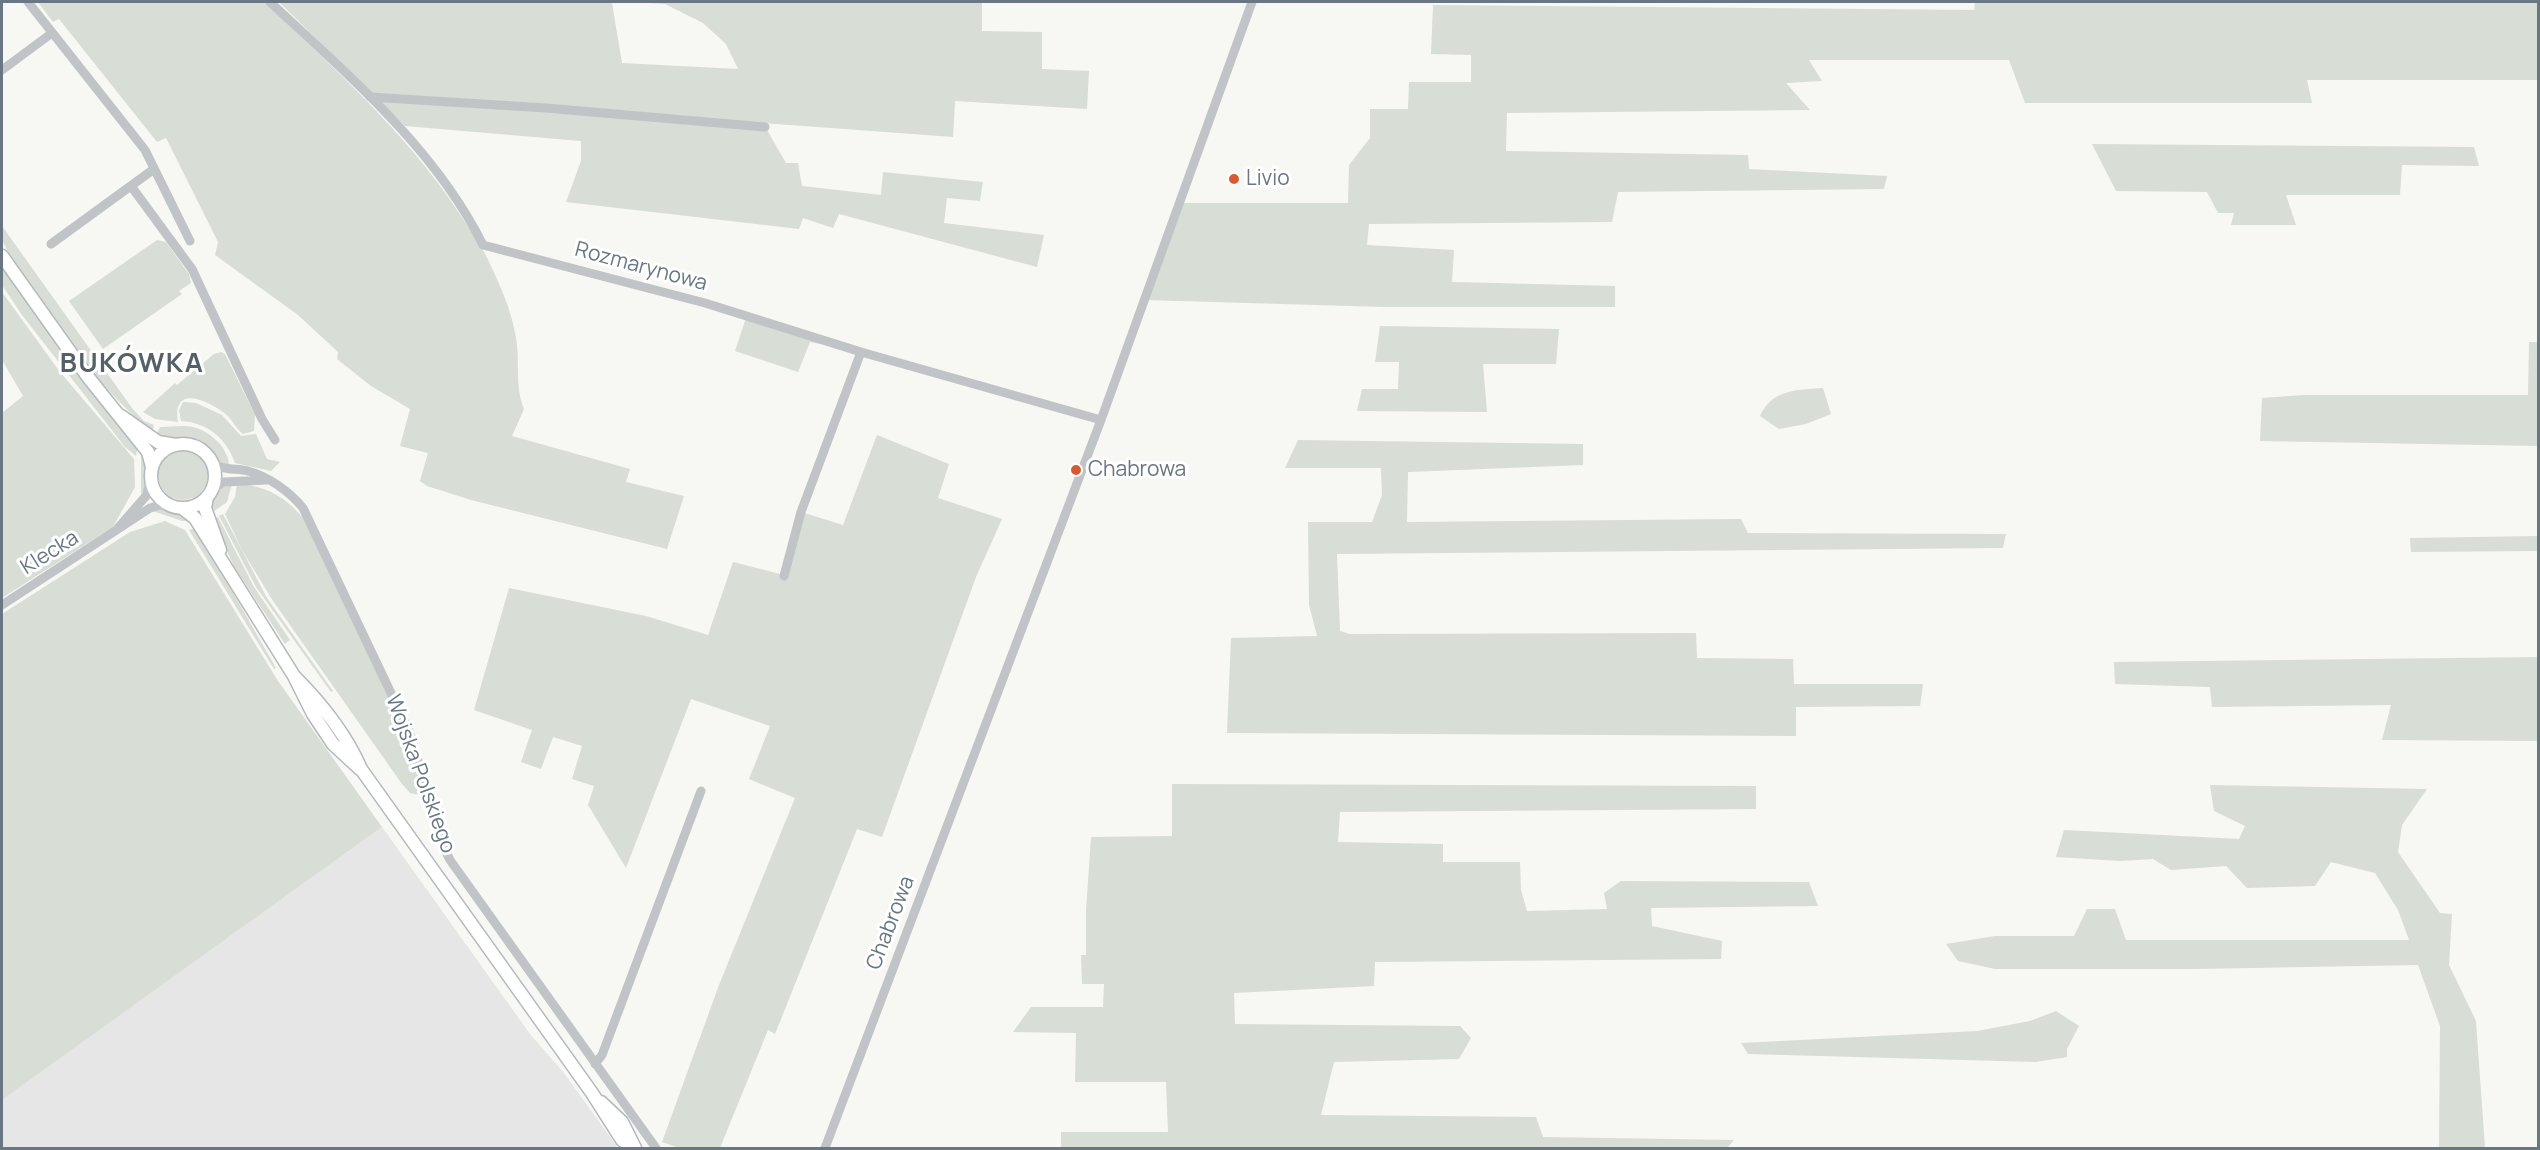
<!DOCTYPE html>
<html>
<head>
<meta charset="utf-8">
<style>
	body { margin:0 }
	#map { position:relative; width:2540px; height:1150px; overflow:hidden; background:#f7f7f4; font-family:Manrope,sans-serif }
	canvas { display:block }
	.frame { position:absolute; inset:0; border:3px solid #687783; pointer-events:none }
</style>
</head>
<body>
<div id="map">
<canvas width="2540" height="1150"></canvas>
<div class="frame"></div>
</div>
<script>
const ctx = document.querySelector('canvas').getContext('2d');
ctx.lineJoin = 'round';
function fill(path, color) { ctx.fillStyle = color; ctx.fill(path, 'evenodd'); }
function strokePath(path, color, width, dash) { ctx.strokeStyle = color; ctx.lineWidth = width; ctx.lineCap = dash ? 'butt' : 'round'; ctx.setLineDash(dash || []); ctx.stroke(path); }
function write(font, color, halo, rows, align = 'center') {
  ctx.font = font + ' Manrope,sans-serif'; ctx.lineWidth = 6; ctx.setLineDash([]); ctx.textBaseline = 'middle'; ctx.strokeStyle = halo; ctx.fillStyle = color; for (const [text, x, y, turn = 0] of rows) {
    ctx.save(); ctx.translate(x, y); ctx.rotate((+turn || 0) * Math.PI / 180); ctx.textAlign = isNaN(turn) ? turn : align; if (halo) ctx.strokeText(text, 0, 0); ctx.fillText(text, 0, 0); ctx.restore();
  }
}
fill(new Path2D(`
	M 382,827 L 530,1034 L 564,1073 L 618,1148 L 2,1148 L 2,1100 Z`), '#e5e6e5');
fill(new Path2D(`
	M 38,2 L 265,2 C 334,69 406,132 459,213 C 470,230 482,246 490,264 C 500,285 511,310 515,333 C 521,358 514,385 524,409 L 512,436 L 630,469 L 626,482 L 684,496 L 667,549 L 471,500 L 427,486 L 420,481 L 428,453 L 400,446 L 410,409 L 371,386 L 337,359 L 338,352 L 298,315 L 215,255 L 218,242 L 166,138 L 157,142 L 59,19 L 53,22 Z
	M 279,2 L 982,2 L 982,31 L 1042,32 L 1042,69 L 1089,71 L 1087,109 L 955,101 L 953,137 L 763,123 L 786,163 L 798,163 L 802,186 L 881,195 L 883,172 L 983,182 L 980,201 L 947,198 L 944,223 L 1044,235 L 1037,267 L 839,214 L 833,228 L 803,218 L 799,229 L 566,202 L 581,161 L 581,141 L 405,126 ZM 631,2 L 665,4 L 703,23 L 726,44 L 738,69 L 622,63 L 612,3 Z
	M 1975,2 L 2538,2 L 2538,80 L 2307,80 L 2312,103 L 2025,103 L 2009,60 L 1809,60 L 1822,81 L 1786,83 L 1810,110 L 1507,113 L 1506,151 L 1748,155 L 1749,169 L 1887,176 L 1884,189 L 1618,192 L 1612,222 L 1369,224 L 1367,245 L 1454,250 L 1452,282 L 1615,286 L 1615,307 L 1385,307 L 1145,300 L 1179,203 L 1348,203 L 1349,165 L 1370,138 L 1370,109 L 1408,109 L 1409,82 L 1471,82 L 1471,55 L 1431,54 L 1433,5 L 1974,10 Z
	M 2092,144 L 2474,147 L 2479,166 L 2402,165 L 2400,195 L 2286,195 L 2296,225 L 2231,225 L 2234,213 L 2218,213 L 2207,192 L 2116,191 Z
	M 2,226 L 132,408 L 144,421 L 154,425 L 152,432 C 94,384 53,320 11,258 L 2,240 Z
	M 157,240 L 166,242 L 189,274 L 191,283 L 179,291 L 182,294 L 103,349 L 69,301 Z
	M 2,266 L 82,380 L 138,445 L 136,456 L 125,447 L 22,315 L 2,285 Z
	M 2,292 L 60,372 L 134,459 L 135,487 L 113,527 L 2,598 L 2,413 L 23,396 L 2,360 Z
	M 747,315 L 861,352 L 810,342 L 798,372 L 735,351 Z
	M 1380,326 L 1559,329 L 1556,364 L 1483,364 L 1487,412 L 1357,411 L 1362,389 L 1398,389 L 1399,362 L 1375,362 Z
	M 2529,342 L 2538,342 L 2538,446 L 2260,441 L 2262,398 L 2303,395 L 2528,395 Z
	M 221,352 L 225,354 L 255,415 L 254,431 L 243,434 C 235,428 232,418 223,412 C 205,399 172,385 178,422 L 155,419 L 143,412 L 175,383 L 177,385 L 214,354 Z
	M 1823,388 L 1831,414 L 1806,424 L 1779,429 L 1760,416 C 1772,389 1797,390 1823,388 Z
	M 183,402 L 196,403 L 222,415 L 241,436 L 256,434 L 267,459 L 280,462 L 271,471 L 235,463 C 226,438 208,423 181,421 L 179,410 Z
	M 160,427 C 171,427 182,425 193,427 C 210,431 229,448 229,466 L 217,461 L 198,442 L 156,436 Z
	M 877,435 L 949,464 L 938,498 L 1002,519 L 976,577 L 882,837 L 857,829 L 775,1034 L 768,1030 L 720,1148 L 679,1148 L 662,1142 L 719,985 L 795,798 L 749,779 L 770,726 L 691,699 L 626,868 L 588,805 L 594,786 L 572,779 L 582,746 L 553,737 L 541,769 L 521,762 L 532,730 L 474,710 L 509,588 L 646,616 L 708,635 L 733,562 L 784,575 L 801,512 L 843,525 Z
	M 1298,440 L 1583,444 L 1583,465 L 1408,472 L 1407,522 L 1741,519 L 1748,533 L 2006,534 L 2003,548 L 1337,554 L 1340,631 L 1350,634 L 1696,633 L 1697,658 L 1793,659 L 1794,684 L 1923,684 L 1920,706 L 1796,707 L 1796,736 L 1227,733 L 1231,638 L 1317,636 L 1309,605 L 1308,522 L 1372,522 L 1382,495 L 1381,468 L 1285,468 Z
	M 143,450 C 148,464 149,482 141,495 L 141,454 Z
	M158 475a25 25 0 1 1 50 0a25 25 0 1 1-50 0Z
	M 232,484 L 227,502 L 210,514 C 211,496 215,490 232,484 Z
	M 237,484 C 267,485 289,499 307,523 L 402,726 L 415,765 L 420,795 L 410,793 L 402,784 L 273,601 L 242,550 L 225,514 L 235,497 Z
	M 162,508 L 177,511 L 192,521 L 182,521 L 153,511 Z
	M 223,514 L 267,598 L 333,691 L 331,692 L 256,587 L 219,516 Z
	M 218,517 L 254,587 L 290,640 L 285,644 L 235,568 L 212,520 Z
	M 165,521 L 185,530 L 278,681 L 382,827 L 2,1100 L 2,614 L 130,532 Z
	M 196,528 L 276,668 L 274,669 L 189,530 Z
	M 2538,536 L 2538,551 L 2411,552 L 2410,538 Z
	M 2538,657 L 2538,741 L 2382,740 L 2391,705 L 2212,707 L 2210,687 L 2115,684 L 2114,662 Z
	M 1172,784 L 1756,786 L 1756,809 L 1340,812 L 1338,842 L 1443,844 L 1443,862 L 1520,862 L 1521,890 L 1527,911 L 1607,909 L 1604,893 L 1621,881 L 1809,882 L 1818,906 L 1651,908 L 1652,926 L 1722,941 L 1721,959 L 1375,962 L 1374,986 L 1234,993 L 1235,1024 L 1460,1026 L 1471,1038 L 1459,1059 L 1334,1062 L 1321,1115 L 1536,1117 L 1543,1137 L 1734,1140 L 1727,1148 L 1061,1148 L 1061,1132 L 1168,1132 L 1166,1082 L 1075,1082 L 1076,1033 L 1013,1032 L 1031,1007 L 1103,1007 L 1104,984 L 1082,984 L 1081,955 L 1086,955 L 1086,911 L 1091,837 L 1172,836 Z
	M 2210,785 L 2427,789 L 2402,825 L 2398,852 L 2440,913 L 2452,914 L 2449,965 L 2476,1021 L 2485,1148 L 2439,1148 L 2440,1026 L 2418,965 L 2194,969 L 1995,969 L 1958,961 L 1946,944 L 1995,936 L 2074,936 L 2087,909 L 2115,909 L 2126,940 L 2409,940 L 2398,910 L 2375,873 L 2331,862 L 2315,886 L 2247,888 L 2226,866 L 2171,870 L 2153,859 L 2120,861 L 2056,857 L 2064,830 L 2239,839 L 2245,826 L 2214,811 Z
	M 2056,1011 L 2079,1026 L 2067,1049 L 2067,1057 L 2036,1062 L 1748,1054 L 1741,1043 L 1977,1031 L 2030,1021 Z`), '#d8ddd5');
const secondary = new Path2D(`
	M 2,256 L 88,377 L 148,452 L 152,467
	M 121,416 L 158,442 L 176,445
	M151 476a32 32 0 1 1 64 0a32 32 0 1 1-64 0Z
	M 207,497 L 205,508 L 220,550
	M 182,508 L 195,518 L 294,676 L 313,714 L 333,744 L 360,769
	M 294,676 C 321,703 346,734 361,769 L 592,1093 L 622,1140 L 632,1148
	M 601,1102 L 622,1122 L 635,1148`);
strokePath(secondary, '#b3b8bc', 15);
strokePath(new Path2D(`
	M 28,2 L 145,150 L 190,241
	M 270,2 C 347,74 435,148 483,245 L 705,303 L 861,352 L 1101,420
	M 2,70 L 52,33
	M 370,97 L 546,108 L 765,127
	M 131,186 L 192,269 L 262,419 L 275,440
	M 51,244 L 154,169
	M 211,462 C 223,471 234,468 248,471 C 268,476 290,492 303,508 L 409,731 C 424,774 428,819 450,860 L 656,1148
	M 212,489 L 224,482 L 267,480
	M 118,528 L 146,496 L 151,480
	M 784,576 L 801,512 L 861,352
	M 2,605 L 150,508 L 167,503
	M 595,1064 L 602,1055 L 701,791
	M 825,1148 L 1101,420 L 1252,2`), '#c0c4c7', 9);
strokePath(secondary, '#fff', 12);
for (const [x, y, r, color] of [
	[1234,179,6,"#d75a34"],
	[1076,470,6,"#d75a34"]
]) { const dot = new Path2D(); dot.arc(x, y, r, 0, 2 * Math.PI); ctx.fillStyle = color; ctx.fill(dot); strokePath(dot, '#fff', 2); }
write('21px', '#687783', '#fff', [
	["Livio",1246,179],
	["Chabrowa",1088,470]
], 'left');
write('21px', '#687783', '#fff', [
	["Rozmarynowa",641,267,15],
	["Klecka",50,553,-32],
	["Wojska Polskiego",420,774,70],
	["Chabrowa",891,923,-69]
]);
ctx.letterSpacing = '1.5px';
write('bold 27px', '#556069', '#fff', [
	["BUKÓWKA",132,364]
]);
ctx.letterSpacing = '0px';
</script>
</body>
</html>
